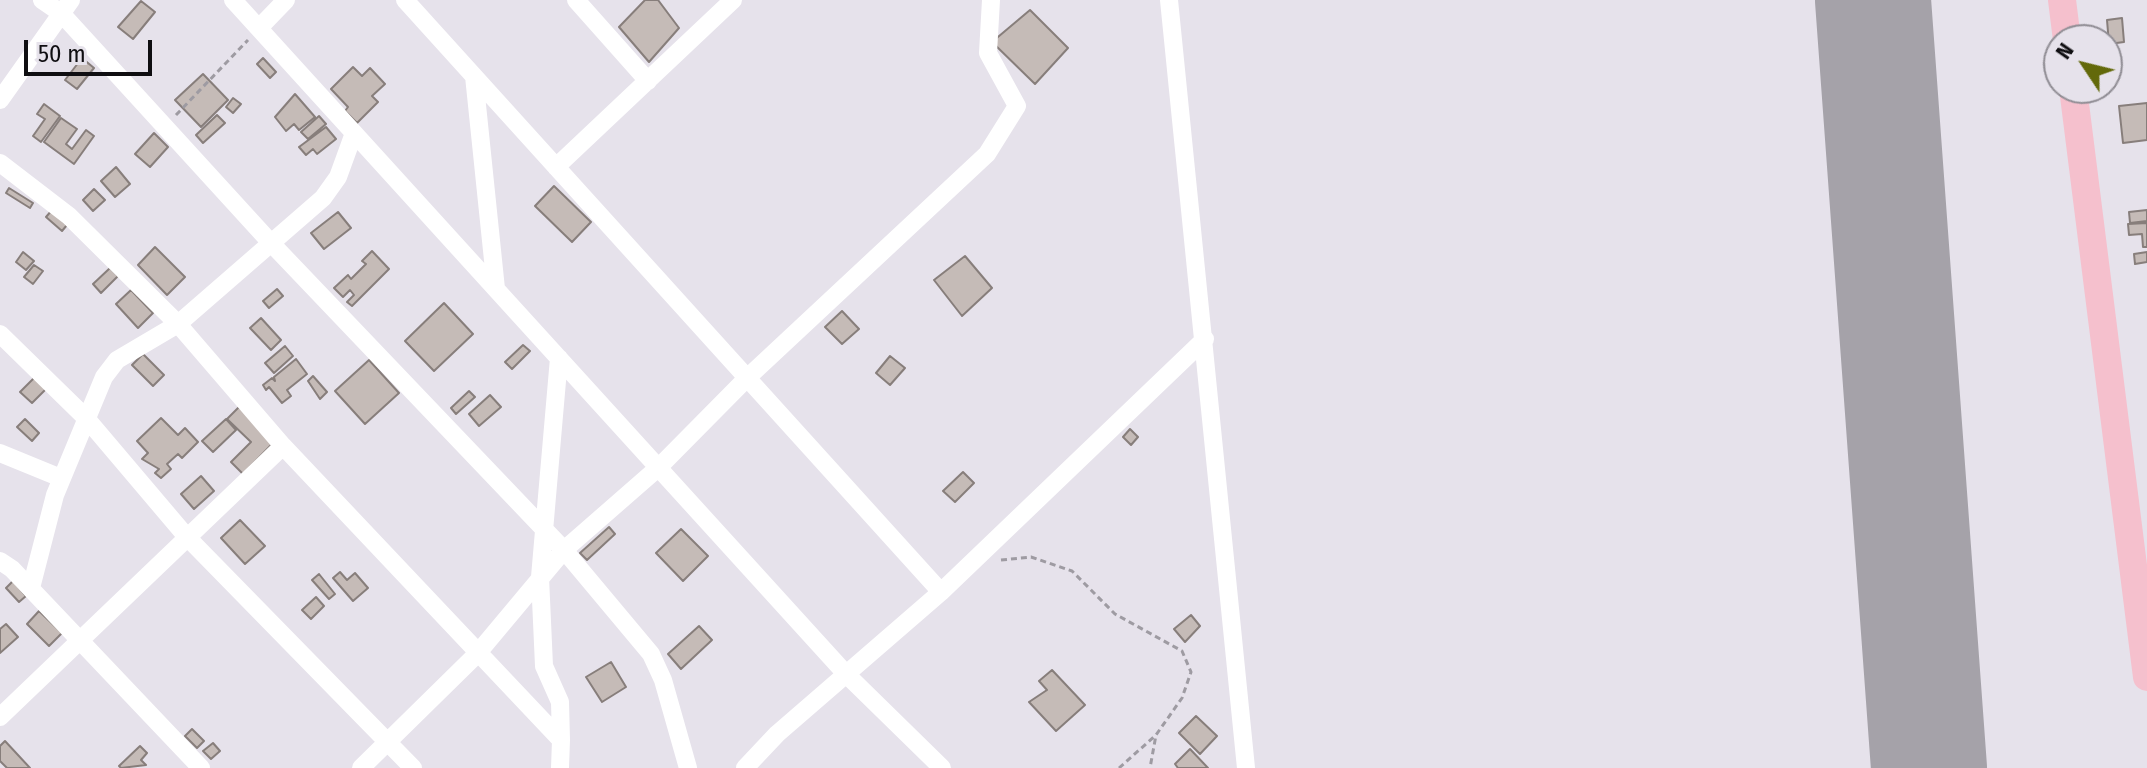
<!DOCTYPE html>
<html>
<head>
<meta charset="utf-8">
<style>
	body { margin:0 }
	#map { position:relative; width:2147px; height:768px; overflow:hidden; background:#e6e2eb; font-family:"Fira Sans Condensed",sans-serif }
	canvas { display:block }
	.north { position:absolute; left:2043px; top:24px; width:80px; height:80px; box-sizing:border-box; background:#e6e2eb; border:2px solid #908d94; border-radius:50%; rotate:305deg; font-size:22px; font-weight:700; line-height:32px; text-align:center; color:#0f0e11 }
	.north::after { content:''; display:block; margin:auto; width:28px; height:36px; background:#63690a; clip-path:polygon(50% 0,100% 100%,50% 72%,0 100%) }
	.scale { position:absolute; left:24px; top:40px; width:128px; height:36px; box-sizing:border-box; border:4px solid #0f0e11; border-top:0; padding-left:10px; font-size:24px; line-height:28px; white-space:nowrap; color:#0f0e11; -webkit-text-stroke:6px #e6e2eb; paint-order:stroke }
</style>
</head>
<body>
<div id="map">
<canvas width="2147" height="768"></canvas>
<div class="north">N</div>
<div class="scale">50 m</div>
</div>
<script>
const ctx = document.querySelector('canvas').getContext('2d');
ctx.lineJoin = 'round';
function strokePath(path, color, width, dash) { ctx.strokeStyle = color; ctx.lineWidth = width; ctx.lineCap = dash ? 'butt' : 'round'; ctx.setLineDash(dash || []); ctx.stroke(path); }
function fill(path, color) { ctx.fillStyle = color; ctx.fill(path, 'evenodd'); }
strokePath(new Path2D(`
	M 1873,0 L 1929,768`), '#a5a2a9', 116);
const building = new Path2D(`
	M 645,0 L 658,0 L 679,28 L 649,62 L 619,27 Z
	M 141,1 L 155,12 L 133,39 L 118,27 Z
	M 1030,10 L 1068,48 L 1035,84 L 992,42 Z
	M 2122,18 L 2124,42 L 2109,44 L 2107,20 Z
	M 82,58 L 94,68 L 77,89 L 65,80 Z
	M 263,58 L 276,72 L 270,78 L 257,64 Z
	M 353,67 L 362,76 L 370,68 L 385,84 L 372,96 L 378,102 L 357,123 L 345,111 L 348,107 L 331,89 Z
	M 203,74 L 228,100 L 201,127 L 175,100 Z
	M 295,94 L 315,117 L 299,130 L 294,124 L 286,131 L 275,117 Z
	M 233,98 L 241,104 L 233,113 L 226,107 Z
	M 2147,103 L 2147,140 L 2123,143 L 2119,106 Z
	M 44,104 L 60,116 L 41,142 L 33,136 L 45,119 L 37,114 Z
	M 217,115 L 225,123 L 203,143 L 196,135 Z
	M 319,116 L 326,124 L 308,139 L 301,132 Z
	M 61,118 L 77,129 L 66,144 L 72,149 L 86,130 L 94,136 L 74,164 L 44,142 Z
	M 326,127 L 336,139 L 317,154 L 313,149 L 306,155 L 299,147 Z
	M 154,133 L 168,147 L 150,167 L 135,154 Z
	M 116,167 L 130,184 L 115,197 L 101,181 Z
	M 554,186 L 591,222 L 572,242 L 535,206 Z
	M 9,188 L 33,203 L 30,208 L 6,193 Z
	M 94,189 L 105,200 L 93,211 L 83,200 Z
	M 52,210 L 67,225 L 62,231 L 46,217 Z
	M 2147,210 L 2147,221 L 2130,223 L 2129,212 Z
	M 338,212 L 351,228 L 324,249 L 311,233 Z
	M 2147,223 L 2147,247 L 2143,247 L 2142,234 L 2129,235 L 2128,224 Z
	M 155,247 L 185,277 L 167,295 L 138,265 Z
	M 372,251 L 389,269 L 352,306 L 347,302 L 354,295 L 350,290 L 343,297 L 334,288 L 348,275 L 351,279 L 366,264 L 362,261 Z
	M 23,252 L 34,261 L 26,270 L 16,262 Z
	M 2147,252 L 2147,262 L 2135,264 L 2134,254 Z
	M 965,256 L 992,288 L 962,316 L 934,280 Z
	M 34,265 L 43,271 L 33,284 L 24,277 Z
	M 110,268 L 118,276 L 101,293 L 93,284 Z
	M 277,289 L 283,296 L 269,308 L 263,301 Z
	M 131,290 L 153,313 L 138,328 L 116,304 Z
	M 444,303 L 473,334 L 434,371 L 405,341 Z
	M 842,311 L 859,329 L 842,344 L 825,327 Z
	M 261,318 L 281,340 L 271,350 L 250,328 Z
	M 523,345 L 530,351 L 512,369 L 505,362 Z
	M 285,346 L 293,356 L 274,373 L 265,363 Z
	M 143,354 L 164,375 L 153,386 L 132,365 Z
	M 890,356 L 905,368 L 890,385 L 876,373 Z
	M 296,359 L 307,374 L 287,390 L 291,396 L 282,403 L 269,387 L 266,390 L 263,385 L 272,378 L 275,381 L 274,377 Z
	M 369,360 L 399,393 L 365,424 L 335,391 Z
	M 36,376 L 48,387 L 32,403 L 20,392 Z
	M 313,376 L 327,392 L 320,399 L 308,381 Z
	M 469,391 L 475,397 L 456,414 L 451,408 Z
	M 490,395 L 501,407 L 479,426 L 469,414 Z
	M 239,407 L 275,441 L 243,474 L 231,462 L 251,442 L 227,419 Z
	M 161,418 L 178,435 L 185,428 L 198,442 L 182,458 L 178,454 L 167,464 L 171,469 L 161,478 L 155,473 L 159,469 L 142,459 L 148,453 L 137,441 Z
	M 25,419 L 39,433 L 32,441 L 17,427 Z
	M 226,419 L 236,430 L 213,452 L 202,441 Z
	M 1130,429 L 1138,437 L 1131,445 L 1123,437 Z
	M 963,472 L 974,483 L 955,502 L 943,491 Z
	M 201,476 L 214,491 L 194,509 L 181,494 Z
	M 240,520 L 265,546 L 245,564 L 221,538 Z
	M 609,527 L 615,534 L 587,560 L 580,553 Z
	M 681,529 L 708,556 L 683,581 L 656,553 Z
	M 340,572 L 347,580 L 355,573 L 368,588 L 353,601 L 333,578 Z
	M 319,574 L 335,594 L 329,599 L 312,580 Z
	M 13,581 L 26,596 L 19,602 L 6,588 Z
	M 316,597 L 324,606 L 311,619 L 302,610 Z
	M 39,611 L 62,633 L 49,646 L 27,624 Z
	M 1191,615 L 1200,626 L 1185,642 L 1174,629 Z
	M 6,624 L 18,637 L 0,653 L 0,629 Z
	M 699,626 L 712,640 L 681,669 L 668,654 Z
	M 611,662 L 626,687 L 602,702 L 586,677 Z
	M 1052,670 L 1085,705 L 1056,731 L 1029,702 L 1047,690 L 1039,681 Z
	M 1196,716 L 1217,736 L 1200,754 L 1179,733 Z
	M 192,729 L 204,741 L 197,748 L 185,736 Z
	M 5,741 L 30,768 L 7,768 L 0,761 L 0,746 Z
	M 213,743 L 220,751 L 211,759 L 203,751 Z
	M 140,746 L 147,753 L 141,760 L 146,765 L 121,768 L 119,766 Z
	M 1190,749 L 1208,768 L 1178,768 L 1175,764 Z`);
fill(building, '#c5bbb7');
strokePath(building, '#877e7b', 2);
strokePath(new Path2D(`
	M 176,115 L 248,40
	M 1001,560 L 1031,557 L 1072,571 L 1115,614 L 1182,651 L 1191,672 L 1182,698 L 1156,735 L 1150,768
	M 1119,768 L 1156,735`), '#9e9ba2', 3, [6, 4]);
strokePath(new Path2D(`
	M 42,0 L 61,13 L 271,243 L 564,550 L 651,654 L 663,680 L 688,768
	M 233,0 L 846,674 L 942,768
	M 405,0 L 941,592
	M 576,0 L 648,81
	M 1169,0 L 1246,768
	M 259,28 L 286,0
	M 474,76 L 496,289
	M 0,100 L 71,0
	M 0,163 L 69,216 L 178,324 L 283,446 L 561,740 L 560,768
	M 556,167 L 733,0
	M 0,334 L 86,418 L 186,536 L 413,768
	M 559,358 L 540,577 L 544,666 L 560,702 L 561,740
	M 0,453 L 61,478
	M 0,561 L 12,569 L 201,768
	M 31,588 L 55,495 L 104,377 L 117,360 L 178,324 L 323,198 L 338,177 L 354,133
	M 0,717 L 283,446
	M 361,768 L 477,654 L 564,550 L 659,467 L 747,378 L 987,154 L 1017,106 L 988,53 L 991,0
	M 745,768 L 777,734 L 941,592 L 1205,339`), '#fff', 18);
strokePath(new Path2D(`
	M 2062,0 L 2067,40
	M 2073,88 L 2147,677`), '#f5c0cd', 28);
</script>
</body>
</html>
